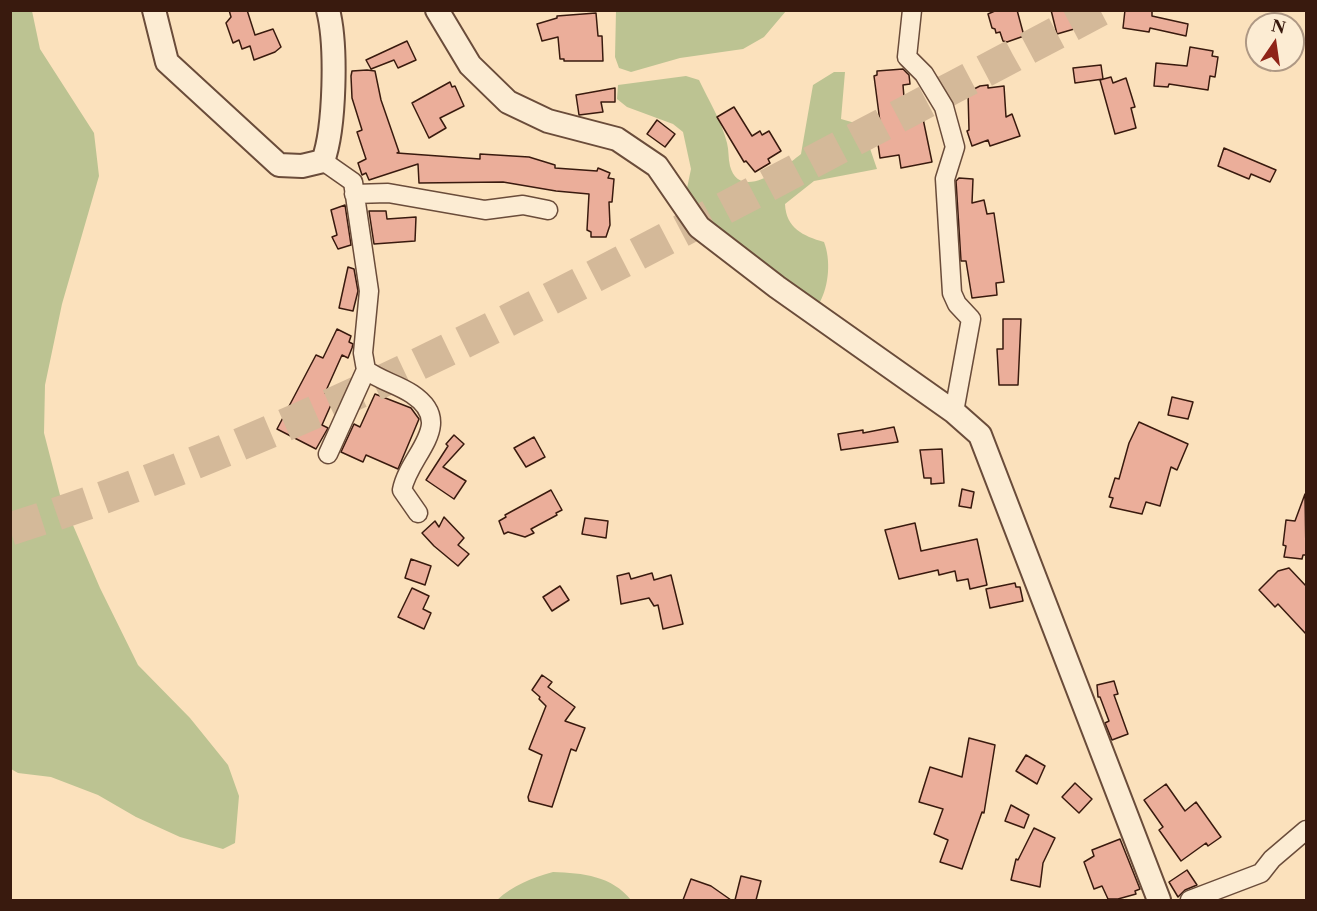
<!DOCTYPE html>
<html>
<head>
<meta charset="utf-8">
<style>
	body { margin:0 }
	#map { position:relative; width:1317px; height:911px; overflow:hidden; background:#fbe1bc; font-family:"Libre Caslon Text",serif }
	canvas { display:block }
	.frame { position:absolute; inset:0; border:12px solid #391a0e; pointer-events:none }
	.north { position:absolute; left:1245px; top:12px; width:60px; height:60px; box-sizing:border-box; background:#fcecd3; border:2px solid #ae9884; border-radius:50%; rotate:13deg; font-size:16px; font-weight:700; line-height:24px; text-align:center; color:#391a0e }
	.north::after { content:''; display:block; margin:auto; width:21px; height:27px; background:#8f2418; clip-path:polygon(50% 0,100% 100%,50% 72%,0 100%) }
</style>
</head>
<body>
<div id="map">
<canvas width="1317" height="911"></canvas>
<div class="frame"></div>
<div class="north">N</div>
</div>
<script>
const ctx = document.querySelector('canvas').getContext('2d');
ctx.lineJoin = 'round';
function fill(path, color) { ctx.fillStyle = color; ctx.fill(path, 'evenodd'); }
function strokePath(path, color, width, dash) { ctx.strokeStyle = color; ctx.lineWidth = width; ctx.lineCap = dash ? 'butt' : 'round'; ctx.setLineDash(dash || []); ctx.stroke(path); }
fill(new Path2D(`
	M 10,11 L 32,11 L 40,49 L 94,133 L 99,176 L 62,304 L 45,385 L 44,433 L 60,495 L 100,588 L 138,665 L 190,718 L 228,765 L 239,796 L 235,843 L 223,849 L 180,837 L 136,817 L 98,795 L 51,777 L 18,773 L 11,769 Z
	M 616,11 L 616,10 L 786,11 L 764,37 L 743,49 L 680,58 L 631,72 L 619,68 L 615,57 Z
	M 834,72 L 845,72 L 841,119 L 862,125 L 877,169 L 814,181 L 785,204 C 786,228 803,236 824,242 C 831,260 829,285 820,302 L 728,253 L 686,193 L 691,169 L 683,132 L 673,124 L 627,107 L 617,99 L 618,85 L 686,76 L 699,80 C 708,99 722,122 727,143 C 729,150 728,158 730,166 C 740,203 786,166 801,154 L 813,85 Z
	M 553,872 C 583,873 612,876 631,900 L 497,900 C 513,885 532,878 553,872 Z`), '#bcc392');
const building = new Path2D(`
	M 229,10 L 247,10 L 255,35 L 273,29 L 281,47 L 275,52 L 254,60 L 250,46 L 242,49 L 239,40 L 233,43 L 226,23 L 231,17 Z
	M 997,10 L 1017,10 L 1024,36 L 1007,42 L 1003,41 L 1000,32 L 996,33 L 995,29 L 992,28 L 988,14 Z
	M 1051,10 L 1077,10 L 1081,27 L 1057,34 Z
	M 1125,10 L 1152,10 L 1152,16 L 1188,24 L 1186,36 L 1150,28 L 1149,32 L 1123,28 Z
	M 596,13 L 598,36 L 602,36 L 603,61 L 564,61 L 564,59 L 560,59 L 558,37 L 542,41 L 537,24 L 557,18 L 557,16 Z
	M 407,41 L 416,60 L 398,68 L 394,60 L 371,69 L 366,60 Z
	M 1190,47 L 1213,51 L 1212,56 L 1218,57 L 1215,77 L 1210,76 L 1208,90 L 1169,84 L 1168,87 L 1154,86 L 1156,63 L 1187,66 Z
	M 1101,65 L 1103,79 L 1075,83 L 1073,68 Z
	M 903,69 L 909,75 L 910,84 L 903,85 L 905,110 L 921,109 L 932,162 L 901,168 L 899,155 L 880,158 L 875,123 L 880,122 L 874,76 L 877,75 L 877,71 Z
	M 367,70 L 375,71 L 381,100 L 399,152 L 397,153 L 480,159 L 480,154 L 529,157 L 555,165 L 555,168 L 597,171 L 598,168 L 610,173 L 608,178 L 614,179 L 612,202 L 609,202 L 610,225 L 606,237 L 591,237 L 591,232 L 587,230 L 589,194 L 556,191 L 503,182 L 419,183 L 418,164 L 369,180 L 366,173 L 362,175 L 358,163 L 366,159 L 357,132 L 362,130 L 352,98 L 351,76 L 352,71 Z
	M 1111,77 L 1113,83 L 1126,78 L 1135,107 L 1131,108 L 1136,128 L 1115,134 L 1100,80 Z
	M 450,82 L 452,87 L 455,86 L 464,106 L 440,118 L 446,128 L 429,138 L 412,103 Z
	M 988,85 L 988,88 L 1004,86 L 1006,117 L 1012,114 L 1020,136 L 990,146 L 988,140 L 972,146 L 967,131 L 969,130 L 968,92 L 980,86 Z
	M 615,88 L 615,102 L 601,102 L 603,112 L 579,115 L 576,95 Z
	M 734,107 L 752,136 L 760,131 L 762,135 L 769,131 L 781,151 L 768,159 L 770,163 L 755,172 L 746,161 L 744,162 L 717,117 Z
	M 657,120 L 675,134 L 665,147 L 647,134 Z
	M 1224,148 L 1276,170 L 1270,182 L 1251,174 L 1249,179 L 1218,166 Z
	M 959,178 L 973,179 L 972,203 L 984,200 L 987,214 L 994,213 L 1004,282 L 996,283 L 997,295 L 972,298 L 966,261 L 961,261 L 956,181 Z
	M 345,205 L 351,245 L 338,249 L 332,237 L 337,235 L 331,210 Z
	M 369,211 L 386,211 L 387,219 L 416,217 L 415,241 L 374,244 Z
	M 348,267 L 354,269 L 358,291 L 353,311 L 339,308 Z
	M 1003,319 L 1021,319 L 1018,385 L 999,385 L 997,349 L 1003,349 Z
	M 337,329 L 351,336 L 349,342 L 353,344 L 352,348 L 348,358 L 342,355 L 325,393 L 334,398 L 322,425 L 328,428 L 316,449 L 277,429 L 316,355 L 323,358 Z
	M 375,394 L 411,408 L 419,419 L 398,469 L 366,455 L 363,462 L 341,452 L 354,424 L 360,427 Z
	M 1172,397 L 1193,402 L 1188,419 L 1168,415 Z
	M 1139,422 L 1188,444 L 1177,470 L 1171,467 L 1160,506 L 1146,502 L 1142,514 L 1110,507 L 1113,498 L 1109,497 L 1115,478 L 1119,479 L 1129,443 Z
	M 894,427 L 898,442 L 841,450 L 838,434 L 863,430 L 863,433 Z
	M 454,435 L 464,444 L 443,467 L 466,481 L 454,499 L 426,480 L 448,446 L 446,444 Z
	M 534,437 L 545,457 L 526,467 L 514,448 Z
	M 942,449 L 944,483 L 931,484 L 931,478 L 924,478 L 920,450 Z
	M 962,489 L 974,492 L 971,508 L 959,506 Z
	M 551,490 L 562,510 L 556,513 L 557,515 L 531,529 L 534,533 L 525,537 L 508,532 L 504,534 L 499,521 L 506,517 L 505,515 Z
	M 1305,494 L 1306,555 L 1303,555 L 1302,559 L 1284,557 L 1286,546 L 1283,545 L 1286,520 L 1295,521 Z
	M 444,517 L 464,538 L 458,545 L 469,554 L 458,566 L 434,546 L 422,533 L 435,521 L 439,527 Z
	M 585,518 L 608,521 L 606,538 L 582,534 Z
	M 915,523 L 921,551 L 977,539 L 987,585 L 970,589 L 968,579 L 957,581 L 955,571 L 939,575 L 938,570 L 899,579 L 885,530 Z
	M 411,559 L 431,566 L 425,585 L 405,578 Z
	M 1289,568 L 1306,586 L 1306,634 L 1278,604 L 1275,607 L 1259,590 L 1278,571 Z
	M 629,573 L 631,579 L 652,573 L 654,580 L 671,575 L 683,624 L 663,629 L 658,605 L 654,606 L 649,598 L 621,604 L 617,576 Z
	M 1015,583 L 1016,587 L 1020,587 L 1023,601 L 990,608 L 986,589 Z
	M 560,586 L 569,600 L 552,611 L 543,597 Z
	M 412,588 L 429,596 L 423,609 L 431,613 L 424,629 L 398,617 Z
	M 542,675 L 552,682 L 548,687 L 575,707 L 565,721 L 585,728 L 576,751 L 571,749 L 552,807 L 529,801 L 528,797 L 542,755 L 529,749 L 546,706 L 539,699 L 540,697 L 532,690 Z
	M 1114,681 L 1118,694 L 1114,695 L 1128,734 L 1112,740 L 1105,723 L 1109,721 L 1100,697 L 1098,697 L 1097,685 Z
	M 969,738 L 995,745 L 984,813 L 982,812 L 962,869 L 940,862 L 948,840 L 934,834 L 943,809 L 919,802 L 930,767 L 962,777 Z
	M 1026,755 L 1045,766 L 1037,784 L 1016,771 Z
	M 1075,783 L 1092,799 L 1079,813 L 1062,797 Z
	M 1166,784 L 1185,811 L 1196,802 L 1221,837 L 1208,846 L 1206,843 L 1181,861 L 1159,830 L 1163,827 L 1144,800 Z
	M 1011,805 L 1029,815 L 1024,828 L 1005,821 Z
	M 1034,828 L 1055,838 L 1043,863 L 1040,887 L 1011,880 L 1016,859 L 1018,860 Z
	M 1120,839 L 1140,889 L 1135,891 L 1136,894 L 1118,899 L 1108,899 L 1102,886 L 1094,889 L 1084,862 L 1094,856 L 1092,850 Z
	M 1187,870 L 1197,885 L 1185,890 L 1178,897 L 1169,882 Z
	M 741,876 L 761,881 L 756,900 L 735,900 Z
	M 691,879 L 711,886 L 731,900 L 683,900 Z`);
fill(building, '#ebae9a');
strokePath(building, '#391a0e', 1.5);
strokePath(new Path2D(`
	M 10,529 C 258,451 490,332 719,211 C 846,144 973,77 1100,10`), '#d4b999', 33, [33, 16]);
const minor = new Path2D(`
	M 912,10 L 907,57 L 924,74 L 944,107 L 955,147 L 945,179 L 952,293 L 957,304 L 971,319 L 954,412
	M 323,161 L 353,182 L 369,291 L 363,353 L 366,370 C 381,381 397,384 412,394 C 457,424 409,454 402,490 L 418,513
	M 354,194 L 388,193 L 485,210 L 523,205 L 548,210
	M 328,454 L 366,370
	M 1190,900 L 1261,873 L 1272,859 L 1306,830`);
const tertiary = new Path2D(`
	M 154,10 L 167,62 L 279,165 L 302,166 L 323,161 C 335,128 337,45 328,10
	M 437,10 L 470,65 L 508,102 L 548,121 L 617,139 L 657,166 L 699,227 L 777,287 L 954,412 L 980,435 L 1159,900`);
strokePath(minor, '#6a4c3a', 21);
strokePath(tertiary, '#6a4c3a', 26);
strokePath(minor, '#fcecd3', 18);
strokePath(tertiary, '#fcecd3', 22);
</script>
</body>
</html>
